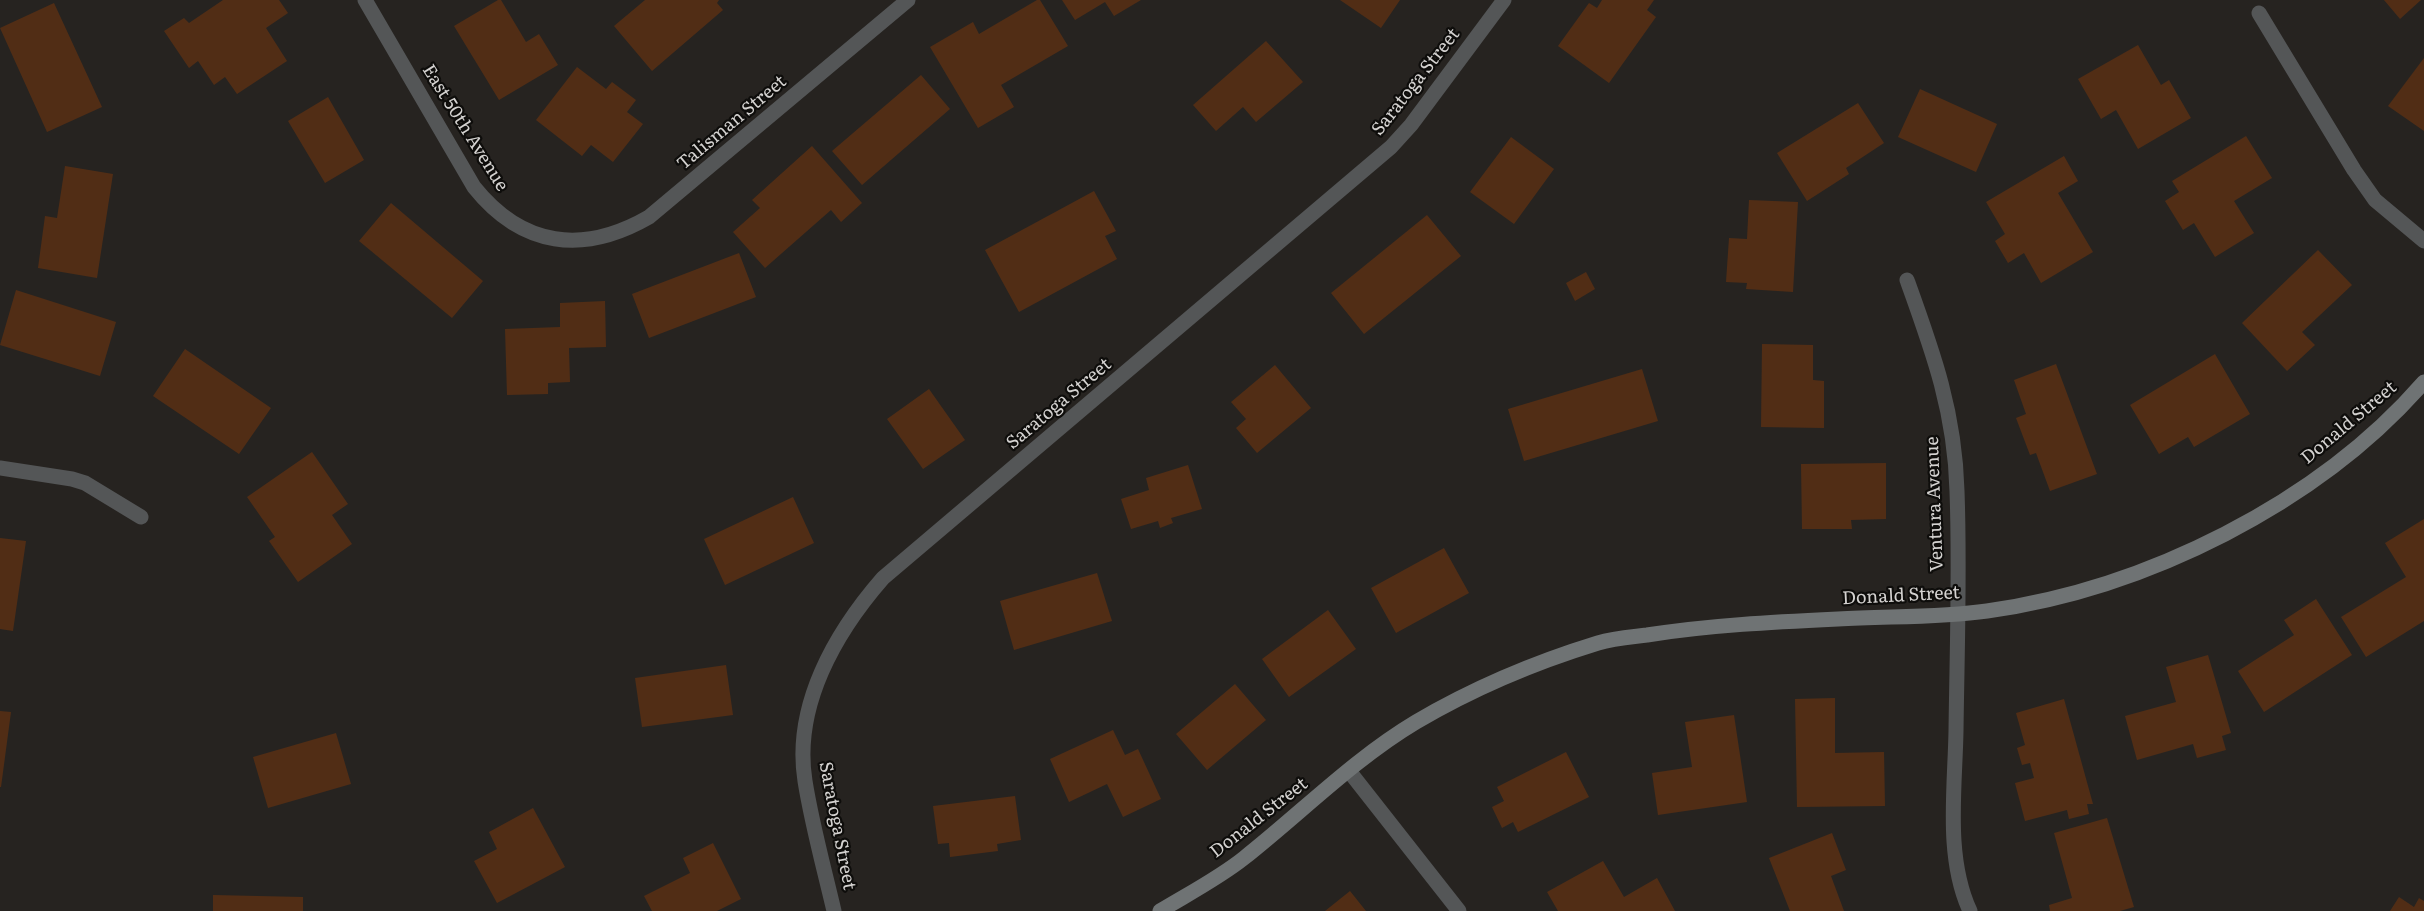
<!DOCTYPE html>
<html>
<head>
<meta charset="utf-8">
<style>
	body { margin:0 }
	canvas { display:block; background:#262320 }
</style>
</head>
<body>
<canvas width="2424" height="911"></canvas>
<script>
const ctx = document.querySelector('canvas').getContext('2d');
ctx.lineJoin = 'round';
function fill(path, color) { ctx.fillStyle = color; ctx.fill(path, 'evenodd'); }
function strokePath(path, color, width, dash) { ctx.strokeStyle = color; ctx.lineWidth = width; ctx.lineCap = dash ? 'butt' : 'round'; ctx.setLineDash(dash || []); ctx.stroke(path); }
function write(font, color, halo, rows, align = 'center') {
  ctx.font = font + ' Literata,serif'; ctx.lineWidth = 4.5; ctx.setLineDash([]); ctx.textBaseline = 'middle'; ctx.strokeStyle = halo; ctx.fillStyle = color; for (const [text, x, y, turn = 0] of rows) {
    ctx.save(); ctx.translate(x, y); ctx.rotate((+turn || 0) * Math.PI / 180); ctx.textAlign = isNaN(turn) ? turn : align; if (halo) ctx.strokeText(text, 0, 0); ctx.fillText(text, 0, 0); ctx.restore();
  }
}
fill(new Path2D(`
	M 223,0 L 279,0 L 288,13 L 266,28 L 287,61 L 237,94 L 225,77 L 214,85 L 198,61 L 189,68 L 164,31 L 184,18 L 189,23 Z
	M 498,0 L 501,0 L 526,42 L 539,34 L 558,65 L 499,100 L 454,26 Z
	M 645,0 L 719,0 L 717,3 L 723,10 L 652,71 L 614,26 Z
	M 1037,0 L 1040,0 L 1068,46 L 1001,85 L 1014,107 L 978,128 L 930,47 L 973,22 L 979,34 Z
	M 1062,0 L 1141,0 L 1114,16 L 1105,2 L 1075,20 Z
	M 1340,0 L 1400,0 L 1381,28 Z
	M 1602,0 L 1654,0 L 1647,10 L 1656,17 L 1609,83 L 1558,46 L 1589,3 L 1597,8 Z
	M 2384,0 L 2421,0 L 2400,19 Z
	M 54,3 L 102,107 L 47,132 L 0,28 Z
	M 1266,41 L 1303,82 L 1256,122 L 1243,107 L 1216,131 L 1193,105 Z
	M 2138,45 L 2161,85 L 2169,80 L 2191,118 L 2138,149 L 2116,110 L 2101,119 L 2078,79 Z
	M 2424,58 L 2424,131 L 2388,106 Z
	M 577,67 L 606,89 L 612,82 L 636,100 L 627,112 L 643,124 L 613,162 L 591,145 L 582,156 L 536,120 Z
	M 921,75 L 950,109 L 862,185 L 832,151 Z
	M 1920,89 L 1997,124 L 1976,172 L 1898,137 Z
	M 328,97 L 364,160 L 325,183 L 288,121 Z
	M 1858,103 L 1884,143 L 1846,168 L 1849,174 L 1807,201 L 1777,153 Z
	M 2246,136 L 2272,178 L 2234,201 L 2254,233 L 2215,257 L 2194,223 L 2183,230 L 2165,201 L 2179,192 L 2172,181 Z
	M 1511,137 L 1554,169 L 1514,224 L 1470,192 Z
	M 812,146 L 862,203 L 841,222 L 831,210 L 765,268 L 733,232 L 760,208 L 752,200 Z
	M 2064,156 L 2078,181 L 2058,193 L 2093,252 L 2041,283 L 2024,253 L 2008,263 L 1995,241 L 2005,234 L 1986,202 Z
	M 65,166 L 113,174 L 97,278 L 38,268 L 45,216 L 57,218 Z
	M 1094,191 L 1116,231 L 1105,236 L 1117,259 L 1019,312 L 985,250 Z
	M 1749,200 L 1798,202 L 1793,292 L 1746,289 L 1747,283 L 1726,282 L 1729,238 L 1747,239 Z
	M 391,203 L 483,281 L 452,318 L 359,241 Z
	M 1427,215 L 1461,256 L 1364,334 L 1331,293 Z
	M 2318,250 L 2352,285 L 2302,332 L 2315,345 L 2287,371 L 2242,323 Z
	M 739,253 L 756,297 L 649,338 L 632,294 Z
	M 1586,272 L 1595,289 L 1575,301 L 1566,283 Z
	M 16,290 L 116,322 L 100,376 L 0,345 Z
	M 605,301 L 606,347 L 569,348 L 570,382 L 548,383 L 548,394 L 507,395 L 505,329 L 560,327 L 560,303 Z
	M 1762,344 L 1813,345 L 1813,380 L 1824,381 L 1824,428 L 1761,427 Z
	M 185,349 L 271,408 L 239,454 L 153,396 Z
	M 2215,354 L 2250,414 L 2194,447 L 2188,437 L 2159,454 L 2130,405 Z
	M 2056,364 L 2097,474 L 2050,491 L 2036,453 L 2030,455 L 2016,418 L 2026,414 L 2014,380 Z
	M 1275,365 L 1311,408 L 1257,453 L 1236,428 L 1246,419 L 1231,402 Z
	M 1642,369 L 1658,421 L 1524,461 L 1508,409 Z
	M 929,389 L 965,440 L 923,469 L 887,419 Z
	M 312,452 L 348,504 L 332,515 L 352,544 L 298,582 L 269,541 L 275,537 L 247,497 Z
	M 1886,463 L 1886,519 L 1851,520 L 1852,529 L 1802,529 L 1801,464 Z
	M 1188,465 L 1202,509 L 1171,518 L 1173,523 L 1160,528 L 1158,521 L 1131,529 L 1121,499 L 1149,490 L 1146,478 Z
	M 793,497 L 814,543 L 725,585 L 704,539 Z
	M 2424,519 L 2424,621 L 2366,657 L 2341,617 L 2406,577 L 2385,543 Z
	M 0,538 L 26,541 L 13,631 L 0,629 Z
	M 1444,548 L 1469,593 L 1396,633 L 1371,588 Z
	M 1097,573 L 1112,621 L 1014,650 L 1000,601 Z
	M 2316,599 L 2352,655 L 2264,712 L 2238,671 L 2294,635 L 2284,620 Z
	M 1328,610 L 1356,649 L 1289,697 L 1262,659 Z
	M 2208,655 L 2231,733 L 2222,736 L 2226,750 L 2197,758 L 2193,744 L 2137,760 L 2125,716 L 2176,702 L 2166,667 Z
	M 726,665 L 733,715 L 642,727 L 635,678 Z
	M 1235,684 L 1266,720 L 1207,770 L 1176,734 Z
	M 1835,698 L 1835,753 L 1884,752 L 1885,806 L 1797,807 L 1795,699 Z
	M 2064,699 L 2093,804 L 2087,804 L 2089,814 L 2069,819 L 2067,810 L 2025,821 L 2015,783 L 2034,778 L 2030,763 L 2022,765 L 2017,748 L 2025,745 L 2016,713 Z
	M 0,711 L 11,712 L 1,787 L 0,787 Z
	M 1734,715 L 1747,802 L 1658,815 L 1652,773 L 1692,767 L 1685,722 Z
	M 1113,730 L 1125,755 L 1138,749 L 1161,799 L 1123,817 L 1107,784 L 1069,802 L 1050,759 Z
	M 336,733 L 351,784 L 268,808 L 253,757 Z
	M 1566,752 L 1589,797 L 1518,832 L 1513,822 L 1502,828 L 1492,807 L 1504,801 L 1497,787 Z
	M 1015,796 L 1021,840 L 997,844 L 998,851 L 950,857 L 949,843 L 938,844 L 933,806 Z
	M 533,808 L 565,867 L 497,903 L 474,861 L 497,849 L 489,832 Z
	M 2107,818 L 2134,907 L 2120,911 L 2050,911 L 2049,905 L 2072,898 L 2054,833 Z
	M 1832,833 L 1846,870 L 1831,876 L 1844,911 L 1790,911 L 1769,858 Z
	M 713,843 L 741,899 L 717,911 L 652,911 L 644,896 L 690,873 L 683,858 Z
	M 1603,861 L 1624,897 L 1657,878 L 1675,911 L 1558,911 L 1547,892 Z
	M 1350,891 L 1366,911 L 1325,911 Z
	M 213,895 L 303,897 L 303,911 L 213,911 Z
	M 2399,897 L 2414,907 L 2419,898 L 2424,901 L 2424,911 L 2390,911 Z`), '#512d15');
strokePath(new Path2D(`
	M 365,0 L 474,187 C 522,247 583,255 649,217 L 908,0
	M 2259,13 L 2354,170 L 2375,200 L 2424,241
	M 1907,280 C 1933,352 1955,412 1957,491 C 1960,571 1957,651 1956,731 C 1955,789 1945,857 1970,911
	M 0,468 L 72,479 L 85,483 L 141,517
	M 1349,771 L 1459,911
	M 834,911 C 824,868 812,825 805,781 C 793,706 835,633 883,578 L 1391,147 L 1411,125 L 1504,0`), '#545657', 15);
strokePath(new Path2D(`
	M 1160,911 C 1188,894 1219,878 1244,858 C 1301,813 1354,759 1416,722 C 1472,689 1536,662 1598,643 C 1614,638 1631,637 1647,635 C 1711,625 1774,622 1838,619 C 1887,616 1938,618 1987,611 C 2145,589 2318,504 2424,382`), '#6f7374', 15);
write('18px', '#d4d2d0', '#0e0d0b', [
	["Saratoga Street",1416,82,-52],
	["Talisman Street",732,123,-40],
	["East 50th Avenue",465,128,58],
	["Saratoga Street",1059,404,-40],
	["Donald Street",2349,423,-40],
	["Ventura Avenue",1935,504,-92],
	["Donald Street",1901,596,-3],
	["Donald Street",1259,818,-38],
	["Saratoga Street",837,826,79]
]);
</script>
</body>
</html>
